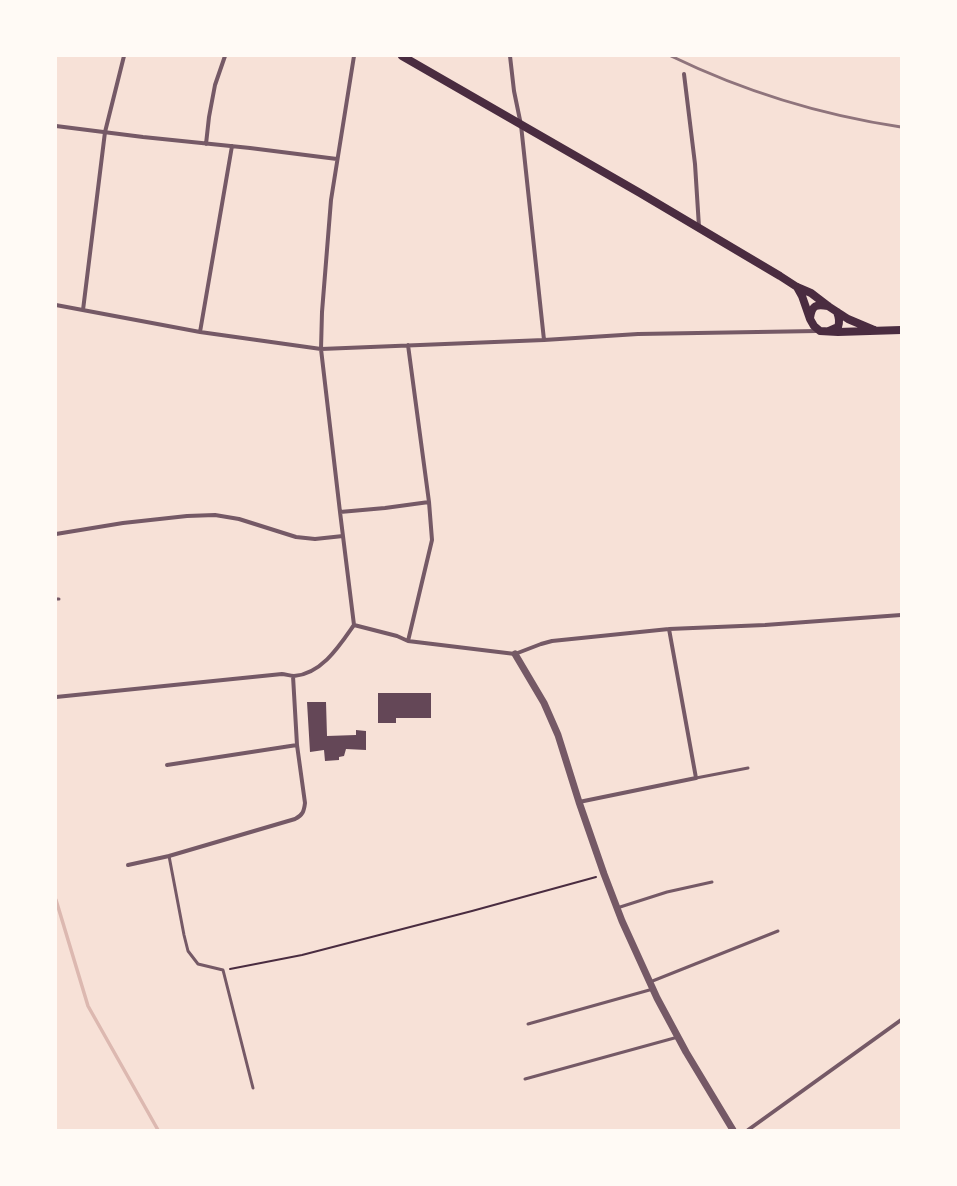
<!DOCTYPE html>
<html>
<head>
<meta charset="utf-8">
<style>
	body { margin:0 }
	#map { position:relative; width:957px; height:1186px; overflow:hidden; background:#f7e1d7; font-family:"Sofia Sans Condensed",sans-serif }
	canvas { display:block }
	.frame { position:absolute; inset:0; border:57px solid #fffaf5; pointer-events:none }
</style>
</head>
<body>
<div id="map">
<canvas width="957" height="1186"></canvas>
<div class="frame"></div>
</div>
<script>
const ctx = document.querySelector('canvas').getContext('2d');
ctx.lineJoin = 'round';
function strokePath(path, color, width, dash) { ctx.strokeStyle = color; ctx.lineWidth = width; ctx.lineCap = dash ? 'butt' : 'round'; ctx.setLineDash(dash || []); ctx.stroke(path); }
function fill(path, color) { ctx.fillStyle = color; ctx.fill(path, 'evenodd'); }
strokePath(new Path2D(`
	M 56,900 L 88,1006 L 158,1130`), '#dcb8b0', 3.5);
fill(new Path2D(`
	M 378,693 L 431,693 L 431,718 L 396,718 L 396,723 L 378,723 Z
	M 307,702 L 326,702 L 327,736 L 356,735 L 356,730 L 366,731 L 366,750 L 346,749 L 344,756 L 339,757 L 339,760 L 325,761 L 324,750 L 310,752 Z`), '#644757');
strokePath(new Path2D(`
	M 230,969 L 302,955 L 472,911 L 596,877`), '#4a2c40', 2);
strokePath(new Path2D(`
	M 56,599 L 59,599
	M 696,778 L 748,768
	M 169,856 L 184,935 L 188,951 L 198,964 L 223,970 L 253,1088
	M 617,908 L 667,892 L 712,882
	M 650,982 L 778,931
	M 528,1024 L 653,989
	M 525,1079 L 678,1037`), '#755966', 3);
strokePath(new Path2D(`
	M 510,56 L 514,91 L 521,125 L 544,340
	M 684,74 L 695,164 L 699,227
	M 56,126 L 143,137 L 250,148 L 337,159
	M 206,144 L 209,117 L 215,85 L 225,56
	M 56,305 L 200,332 L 321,349 L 544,340 L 638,334 L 817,331
	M 83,310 L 105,132 L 124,56
	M 200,332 L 232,146
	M 408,345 L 429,502 L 432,540 L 408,641
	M 340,512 L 385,508 L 429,502
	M 56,534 L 123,523 L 187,516 L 215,515 L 239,519 L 296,537 L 315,539 L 343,536
	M 354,625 L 397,636 L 408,641 L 515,654 L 541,644 L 552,641 L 669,629 L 765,625 L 901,615
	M 56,697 L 282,674 C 285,674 290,676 294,676 C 322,674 340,645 354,625 L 340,512 L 321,349 L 322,312 L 331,200 L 354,56
	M 167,765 L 297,745
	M 579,802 L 696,778 L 669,629
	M 128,865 L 169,856 L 295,819 C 303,815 304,811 305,803 L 297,745 L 293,676
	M 748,1130 L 901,1020`), '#755966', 4);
strokePath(new Path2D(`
	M 515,654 L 544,703 L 558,735 L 579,802 L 604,874 L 622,921 L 657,998 L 686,1052 L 733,1130`), '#755966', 7);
strokePath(new Path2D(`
	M 402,56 L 640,193 L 780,276 L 797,287 L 811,293 L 828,306 L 848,319 L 874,330
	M 797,287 L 802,296 L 810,319 L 814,326 L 820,331 L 838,332 L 901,330
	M 810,318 C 812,305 816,304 828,306
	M 829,331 L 838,327 C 840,322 839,317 837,312`), '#4a2c40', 8);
strokePath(new Path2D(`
	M 671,56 C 743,91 821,115 901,127`), '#8f747c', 3);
</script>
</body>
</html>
